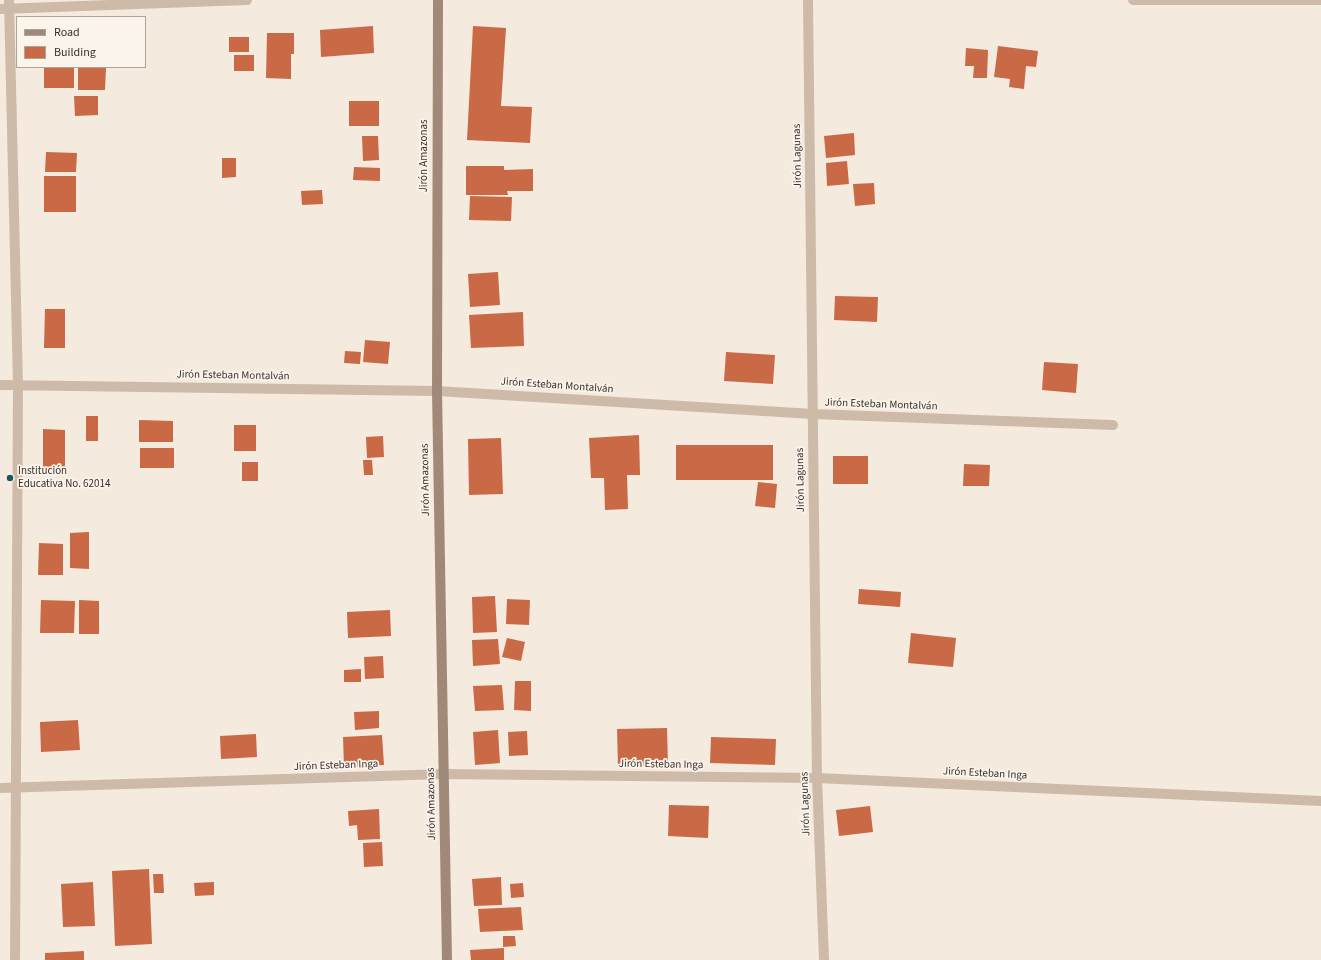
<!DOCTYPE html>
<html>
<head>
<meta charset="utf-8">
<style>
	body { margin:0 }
	#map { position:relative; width:1321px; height:960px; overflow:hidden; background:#f4eade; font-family:"Source Sans 3",sans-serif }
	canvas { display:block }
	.legend { position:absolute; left:16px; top:16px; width:130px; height:52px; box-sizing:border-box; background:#fbf4eb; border:1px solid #ada59d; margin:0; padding:5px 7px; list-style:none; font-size:12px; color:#392f29 }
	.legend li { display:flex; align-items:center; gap:8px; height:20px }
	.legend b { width:20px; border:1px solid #ada59d }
</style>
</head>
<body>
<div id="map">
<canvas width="1321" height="960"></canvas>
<ul class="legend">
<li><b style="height:5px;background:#a1897a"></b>Road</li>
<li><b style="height:11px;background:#ca6945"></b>Building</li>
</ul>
</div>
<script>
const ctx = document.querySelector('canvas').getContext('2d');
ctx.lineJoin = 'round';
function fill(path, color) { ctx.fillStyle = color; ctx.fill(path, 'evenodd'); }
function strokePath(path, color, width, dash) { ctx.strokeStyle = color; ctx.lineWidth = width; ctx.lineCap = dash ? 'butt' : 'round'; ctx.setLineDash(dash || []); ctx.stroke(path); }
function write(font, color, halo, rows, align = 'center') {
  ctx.font = font + ' "Source Sans 3",sans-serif'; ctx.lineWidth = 3.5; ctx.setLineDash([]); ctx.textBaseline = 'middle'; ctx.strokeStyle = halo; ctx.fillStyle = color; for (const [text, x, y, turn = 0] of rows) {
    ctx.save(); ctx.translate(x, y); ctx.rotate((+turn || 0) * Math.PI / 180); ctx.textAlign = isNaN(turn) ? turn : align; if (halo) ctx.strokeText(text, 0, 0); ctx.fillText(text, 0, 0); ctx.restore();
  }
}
fill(new Path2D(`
	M 373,26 L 374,53 L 321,57 L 320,30 Z
	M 473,26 L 506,28 L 501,106 L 532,107 L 530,143 L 467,140 Z
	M 267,33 L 294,33 L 294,54 L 291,54 L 291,79 L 266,78 Z
	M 229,37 L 249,37 L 249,52 L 229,52 Z
	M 998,46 L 1038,51 L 1036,67 L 1026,66 L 1024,89 L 1009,87 L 1010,79 L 994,77 Z
	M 966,48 L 988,50 L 987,78 L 973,78 L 974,66 L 965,66 Z
	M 234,55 L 254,55 L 254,71 L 234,71 Z
	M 44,67 L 74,67 L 74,88 L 44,88 Z
	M 78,68 L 106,68 L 105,90 L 78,90 Z
	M 74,96 L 98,96 L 98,115 L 75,116 Z
	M 349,101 L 379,101 L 379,126 L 349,126 Z
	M 854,133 L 855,155 L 826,158 L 824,136 Z
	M 362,136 L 378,136 L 379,160 L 363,161 Z
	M 46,152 L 77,153 L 76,172 L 45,172 Z
	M 222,158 L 236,158 L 236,177 L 222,178 Z
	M 847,161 L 849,184 L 827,186 L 826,163 Z
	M 466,166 L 504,166 L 504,170 L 533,169 L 533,191 L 507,191 L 508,195 L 466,195 Z
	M 354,167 L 380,168 L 380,181 L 353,180 Z
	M 44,176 L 76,176 L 76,212 L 44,212 Z
	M 874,183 L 875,204 L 855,206 L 853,184 Z
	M 322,190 L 323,204 L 302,205 L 301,191 Z
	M 470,196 L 512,197 L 511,221 L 469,220 Z
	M 498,272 L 500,305 L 470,307 L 468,274 Z
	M 835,296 L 878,297 L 877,322 L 834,320 Z
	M 45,309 L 65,309 L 65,348 L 44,348 Z
	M 523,312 L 524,346 L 471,348 L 469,315 Z
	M 365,340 L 390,342 L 388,364 L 363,362 Z
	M 345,351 L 361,352 L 360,364 L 344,363 Z
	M 726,352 L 775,355 L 773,384 L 724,381 Z
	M 1044,362 L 1078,364 L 1076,393 L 1042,390 Z
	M 86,416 L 98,416 L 98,441 L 86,441 Z
	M 139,420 L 173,421 L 173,442 L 139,442 Z
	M 234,425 L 256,425 L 256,451 L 234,451 Z
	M 43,429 L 65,430 L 65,468 L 43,467 Z
	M 639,435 L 640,475 L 627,475 L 628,509 L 605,510 L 604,478 L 591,478 L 589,438 Z
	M 383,436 L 384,457 L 367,458 L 366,437 Z
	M 501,438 L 503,494 L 469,495 L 468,439 Z
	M 676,445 L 773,445 L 773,480 L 676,480 Z
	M 140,448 L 174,448 L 174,468 L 140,468 Z
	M 833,456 L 868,456 L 868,484 L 833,484 Z
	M 363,460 L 372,460 L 373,475 L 364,475 Z
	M 242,462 L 258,462 L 258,481 L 242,481 Z
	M 964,464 L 990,465 L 989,486 L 963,486 Z
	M 758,482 L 777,484 L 775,508 L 755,506 Z
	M 89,532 L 89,569 L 70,568 L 70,533 Z
	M 39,543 L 63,544 L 63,575 L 38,575 Z
	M 859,589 L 901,592 L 900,607 L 858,604 Z
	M 495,596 L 497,632 L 473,633 L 472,597 Z
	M 507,599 L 530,600 L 529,625 L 506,624 Z
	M 41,600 L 75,601 L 74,633 L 40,633 Z
	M 79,600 L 99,601 L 99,634 L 79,634 Z
	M 390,610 L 391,636 L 348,638 L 347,612 Z
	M 911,633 L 956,638 L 953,667 L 908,663 Z
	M 507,638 L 525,642 L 521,661 L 502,657 Z
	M 498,639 L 500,664 L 473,666 L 472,640 Z
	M 383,656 L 384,678 L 365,679 L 364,657 Z
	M 361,669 L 361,682 L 344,682 L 344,670 Z
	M 515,681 L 531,681 L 531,711 L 514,710 Z
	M 502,685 L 504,710 L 475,711 L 473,686 Z
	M 379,711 L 379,728 L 355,730 L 354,712 Z
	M 78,720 L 80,750 L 41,752 L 40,722 Z
	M 667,728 L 668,765 L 618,766 L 617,729 Z
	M 498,730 L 500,763 L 475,765 L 473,732 Z
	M 527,731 L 528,755 L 509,756 L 508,732 Z
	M 256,734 L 257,757 L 221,759 L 220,736 Z
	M 382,735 L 384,765 L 344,767 L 343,737 Z
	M 711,737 L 776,739 L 775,765 L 710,763 Z
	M 669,805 L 709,806 L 708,838 L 668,836 Z
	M 870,806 L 873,832 L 839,836 L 836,810 Z
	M 379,809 L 380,839 L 358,840 L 357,825 L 349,826 L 348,811 Z
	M 382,842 L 383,866 L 364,867 L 363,843 Z
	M 149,869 L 152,944 L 115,946 L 112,871 Z
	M 153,874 L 163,874 L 164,893 L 154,893 Z
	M 501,877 L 502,905 L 474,906 L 472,879 Z
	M 93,882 L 95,926 L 63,927 L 61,884 Z
	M 214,882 L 214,895 L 195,896 L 194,883 Z
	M 523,883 L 524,897 L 511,898 L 510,884 Z
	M 521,907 L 523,930 L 480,932 L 478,909 Z
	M 503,936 L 515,936 L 516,946 L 503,947 Z
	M 504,948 L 504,960 L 471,960 L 470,950 Z
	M 84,951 L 84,960 L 45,960 L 45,953 Z`), '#ca6945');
strokePath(new Path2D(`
	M 9,0 L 18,385 L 15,960
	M 808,0 L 817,778 L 824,960
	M 1133,0 L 1321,0
	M 0,9 L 247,0
	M 0,385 L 437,391 L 813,414 L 1113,425
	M 0,788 L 444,774 L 817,778 L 1321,801`), '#cdbaa9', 10);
strokePath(new Path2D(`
	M 438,0 L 437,391 L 447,960`), '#a1897a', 10);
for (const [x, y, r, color] of [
	[10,478,4,"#1d575d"]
]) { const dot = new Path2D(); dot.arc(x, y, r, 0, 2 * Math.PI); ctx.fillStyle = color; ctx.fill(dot); strokePath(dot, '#fbf4eb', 1.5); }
write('11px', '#392f29', '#fbf4eb', [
	["Jirón Amazonas",425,156,-90],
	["Jirón Lagunas",798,156,-91],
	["Jirón Esteban Montalván",233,376,1],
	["Jirón Esteban Montalván",557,386,4],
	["Jirón Esteban Montalván",881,405,2],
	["Jirón Amazonas",426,480,-91],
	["Jirón Lagunas",801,480,-91],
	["Jirón Esteban Inga",661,765,1],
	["Jirón Esteban Inga",336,766,-2],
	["Jirón Esteban Inga",985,774,3],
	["Jirón Amazonas",432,804,-91],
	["Jirón Lagunas",806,804,-92]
]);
write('11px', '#392f29', '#fbf4eb', [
	["Institución",18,472],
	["Educativa No. 62014",18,485]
], 'left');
</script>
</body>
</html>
